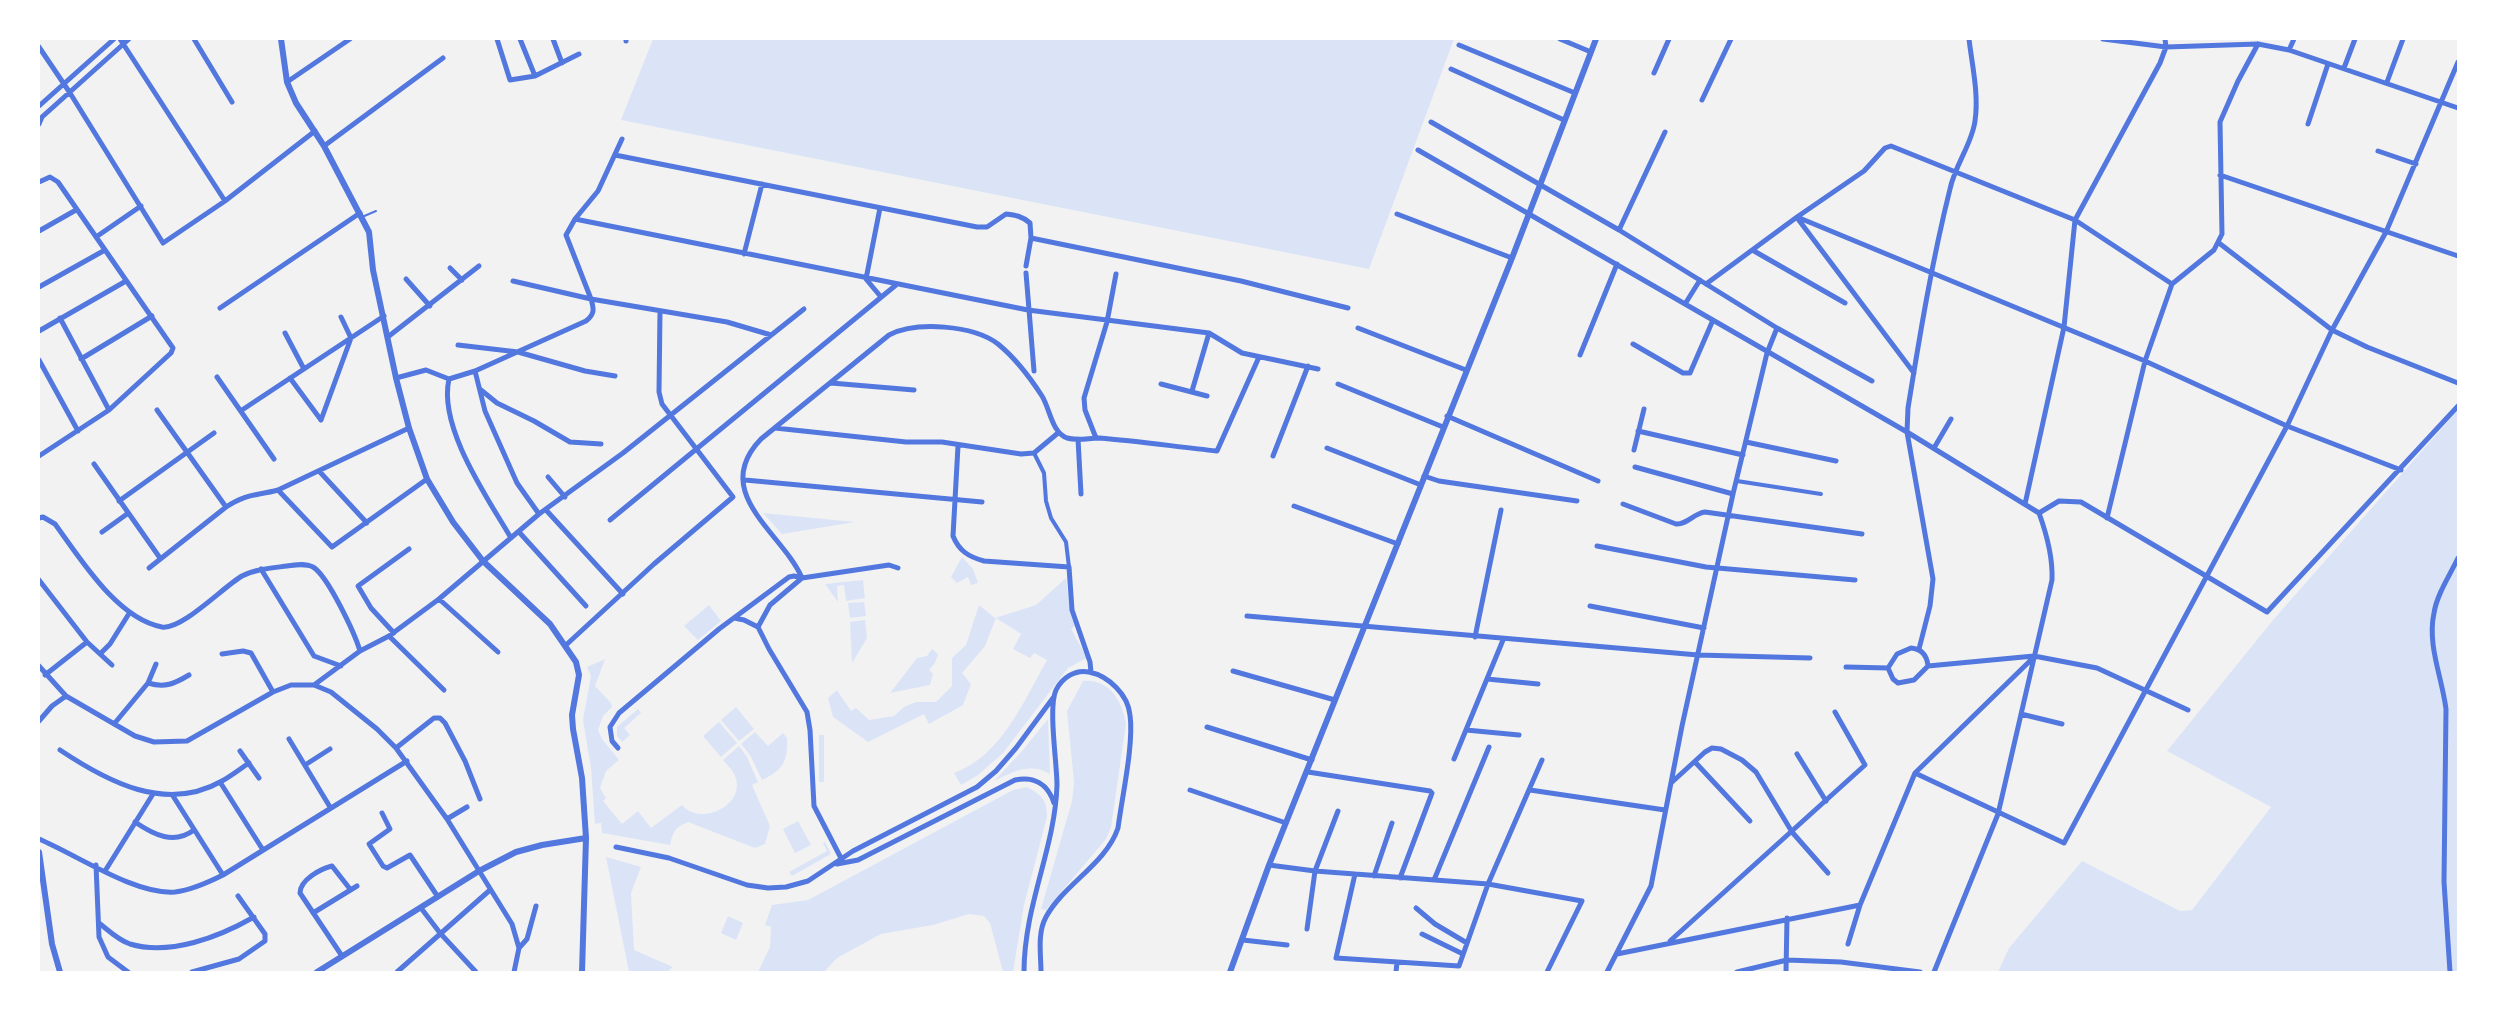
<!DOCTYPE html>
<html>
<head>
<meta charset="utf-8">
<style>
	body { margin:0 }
	#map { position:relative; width:2497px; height:1011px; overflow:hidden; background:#f2f2f2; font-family:Arial,sans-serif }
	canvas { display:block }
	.frame { position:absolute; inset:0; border:40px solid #fff; pointer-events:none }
</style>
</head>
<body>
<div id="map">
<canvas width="2497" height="1011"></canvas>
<div class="frame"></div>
</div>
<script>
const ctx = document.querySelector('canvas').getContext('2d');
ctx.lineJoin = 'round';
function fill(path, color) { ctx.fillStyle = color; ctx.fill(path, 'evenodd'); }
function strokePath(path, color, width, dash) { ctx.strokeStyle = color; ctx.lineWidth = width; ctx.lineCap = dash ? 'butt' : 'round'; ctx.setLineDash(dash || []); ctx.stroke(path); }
fill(new Path2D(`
	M 653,39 L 1454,39 L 1369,269 L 621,120 Z
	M 2458,410 L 2458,972 L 1998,972 L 2009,948 L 2082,861 L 2180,911 L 2192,910 L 2271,807 L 2167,751 L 2273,620 Z
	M 763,513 L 855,522 L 782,534 Z
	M 962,557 L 973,569 L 978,583 L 971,585 L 968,577 L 957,583 L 951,577 Z
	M 1066,578 L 1070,611 L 1076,625 L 1071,629 L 1087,658 L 1068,668 L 1003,753 L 978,775 L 961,785 L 954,773 C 1002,755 1023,702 1047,660 L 1034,653 L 1030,658 L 1013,649 L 1021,634 L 996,618 L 985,646 L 962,673 L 971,684 L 963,705 L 929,724 L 924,714 L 868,742 L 833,717 L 828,698 L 837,690 L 851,711 L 856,708 L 869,720 L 894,716 L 904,707 L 916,702 L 936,702 L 952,686 L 952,658 L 966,645 L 979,605 L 995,618 L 1036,605 Z
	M 863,580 L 865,598 L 846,601 L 844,585 L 837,586 L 838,602 L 825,584 Z
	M 864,602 L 866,616 L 850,618 L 848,603 Z
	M 709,605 L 721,621 L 698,640 L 684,626 Z
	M 865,620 L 867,638 L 852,663 L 850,622 Z
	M 932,649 L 938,654 L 935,663 L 929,670 L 933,674 L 930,685 L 890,693 L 917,658 L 927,656 Z
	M 605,659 L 595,686 L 611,703 L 612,707 L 603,716 L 598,730 L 602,739 L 619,760 L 606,771 L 600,788 L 606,798 L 603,801 L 622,824 L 638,811 L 651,828 L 682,805 C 700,827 747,805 735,776 C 733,770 727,765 723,760 L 739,746 L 747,757 L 758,782 L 752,785 L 770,826 L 765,844 L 755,848 L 688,822 C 675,827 673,832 670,845 L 602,833 L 601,823 L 595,824 L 591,768 L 583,720 L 591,676 L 587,667 Z
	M 1083,681 C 1110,679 1122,701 1126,724 L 1111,827 L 1106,839 L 1046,910 L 1041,909 L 1072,801 L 1074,782 L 1067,711 Z
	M 736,707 L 754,729 L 739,741 L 721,720 Z
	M 638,709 L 641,713 L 624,728 L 630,735 L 622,742 L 617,736 L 617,727 Z
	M 1048,719 L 1050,774 C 1030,762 1013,772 994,781 L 1023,750 Z
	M 719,722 L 737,743 L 721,757 L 703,736 Z
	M 755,732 L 768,746 L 783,733 L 787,738 C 788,762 783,770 762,780 L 750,755 L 741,744 Z
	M 819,735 L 824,735 L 824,782 L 819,782 Z
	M 1027,787 C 1042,795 1047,800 1047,817 L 1024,905 L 1013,972 L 1003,972 L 990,923 L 984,916 L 969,914 L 933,925 L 881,934 L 837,958 L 824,972 L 758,972 L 770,947 L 771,927 L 765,925 L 772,905 L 808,900 L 1013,790 Z
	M 798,821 L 811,845 L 795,853 L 783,829 Z
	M 825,842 L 831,854 L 792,876 L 789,872 L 827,851 L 823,843 Z
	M 606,857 L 641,867 L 631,893 L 634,950 L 673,967 L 667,972 L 629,972 Z
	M 728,916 L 743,923 L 736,940 L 721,933 Z`), '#dbe4f7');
strokePath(new Path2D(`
	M 362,217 L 376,211`), '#5277de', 2);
strokePath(new Path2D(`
	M 1034,453 L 1044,473 L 1046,501 L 1051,518 L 1066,542 L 1069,567
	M 1737,481 L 1821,494`), '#5277de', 4);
strokePath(new Path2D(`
	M 120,39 L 225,201
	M 194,39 L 232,102
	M 497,39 L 510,80 L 535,76 L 579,54
	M 520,39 L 535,76
	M 553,39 L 562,63
	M 1560,39 L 1591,52
	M 2103,39 L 2166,47 L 2258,44 L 2289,50 L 2458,108
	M 626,41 L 626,39
	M 1459,45 L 1575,93
	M 39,47 L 70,93 L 163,243 L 225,201 L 315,131
	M 2289,50 L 2294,39
	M 2344,68 L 2355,39
	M 1451,69 L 1564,120
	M 1654,73 L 1669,39
	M 287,82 L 350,39
	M 2387,82 L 2403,39
	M 1702,100 L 1731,39
	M 39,106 L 114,39
	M 1431,122 L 1619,230 L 1777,328 L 1872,381
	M 39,124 L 42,117 L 129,39
	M 2308,124 L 2328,64
	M 324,146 L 443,58
	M 1418,150 L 1907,432 L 2039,513
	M 2378,151 L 2416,164
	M 615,155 L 977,227 L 987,227 L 1006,214 C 1015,215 1022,216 1030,223 L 1031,238 L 1026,266
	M 2220,175 L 2458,256
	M 39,182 L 50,177 L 58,182 L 173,348 L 171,353 L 109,410 L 39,456
	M 880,208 L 866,279 L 881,297
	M 1397,214 L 1512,258
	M 1797,217 L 2145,361 L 2287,426 L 2401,470
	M 575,219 L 1028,310 L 1209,333 L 1242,353 L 1318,369
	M 1798,219 L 1914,373
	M 1619,230 L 1665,132
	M 39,231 L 76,210
	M 96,237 L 141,206
	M 1031,238 L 1241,281 L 1348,308
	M 2219,243 L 2332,330 L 2367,347 L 2458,383
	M 1754,251 L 1845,303
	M 744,254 L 762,184
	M 450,268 L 462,280
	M 1026,273 L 1034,371
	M 406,279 L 430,306
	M 513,281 L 591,299 L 727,322 L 771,335
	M 1706,284 L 1797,217 L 1864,171 L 1885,148 L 1891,146 L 2075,220 L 2172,284
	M 39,287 L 105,250
	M 1685,304 L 1700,280
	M 220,308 L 360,213
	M 60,318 L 109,410
	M 1358,328 L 1466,370
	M 39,331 L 126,281
	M 285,333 L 304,369
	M 389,336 L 479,266
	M 1633,344 L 1683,373 L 1690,373 L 1713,320
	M 458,345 L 518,352 L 585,371 L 615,376
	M 1580,355 L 1617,264
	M 81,359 L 152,316
	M 39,360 L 78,431
	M 475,371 L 485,411 L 517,483 L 539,514
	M 217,377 L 274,459
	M 290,378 L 321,420
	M 396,378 L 426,370 L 449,379 L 475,371 L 586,321 C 595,314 594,309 591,299 L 566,235 L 575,219 L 598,191 L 622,139
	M 449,379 C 438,427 487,497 511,538
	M 831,383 L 914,390
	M 1161,384 L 1207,396
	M 1338,384 L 1443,427
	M 481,390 L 497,403 L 534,421 L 570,442 L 601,444
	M 1192,391 L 1209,333
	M 157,410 L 226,507 C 247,493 256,496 278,490 L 409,428
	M 242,410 L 384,316
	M 1447,416 L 1598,481
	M 321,420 L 351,338 L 341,317
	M 775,428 L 906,442 L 942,442 L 1021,454 L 1034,453 L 1058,433
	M 1638,431 L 1743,455
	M 1096,438 L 1085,410 L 1084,398 L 1107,322 L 1116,274
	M 1078,439 L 1081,494
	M 1746,442 L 1836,461
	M 958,446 L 953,536 C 959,551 969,557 984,561 L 1069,567 L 1072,610 L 1090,662 L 1091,672
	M 1327,448 L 1421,485
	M 1934,448 L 1951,419
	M 1634,450 L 1644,409
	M 1273,456 L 1308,366
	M 94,464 L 160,558
	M 1635,467 L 1733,494
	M 319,471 L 367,523
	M 1424,476 L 1439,481 L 1577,501
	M 548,477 L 565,497
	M 745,480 L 982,502
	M 278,490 L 332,547 L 427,479
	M 119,501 L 214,433
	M 1623,504 L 1676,524 C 1687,525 1694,513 1705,512 L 1862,534
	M 2025,504 L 2064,327 L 2075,220 L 2160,63 L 2166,47 L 2165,39
	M 1294,506 L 1398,544
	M 546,510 L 623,594
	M 2039,513 L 2059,501 L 2081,502 L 2267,612 L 2458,406
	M 39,518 L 43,517 L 55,524 C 80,558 117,619 162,627 C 182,630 223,587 242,576 C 256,569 272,568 287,566 C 296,565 305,563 313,567 C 328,576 355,634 360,651
	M 2107,518 L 2145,361 L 2172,284 L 2214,250 L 2222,234 L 2220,122 L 2238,81 L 2258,44
	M 610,520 L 896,285
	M 102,532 L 127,514
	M 519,532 L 586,606
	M 1597,546 L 1706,567 L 1855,580
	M 149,568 L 226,507
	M 261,569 L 314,656 L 341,666
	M 39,580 L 87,642 L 112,665
	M 439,599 L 498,652
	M 1590,606 L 1704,628
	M 1247,616 L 1698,655 L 1810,658
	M 734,618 L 744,620 L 758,627
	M 758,627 L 770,605 L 802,578 C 783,533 709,493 761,439 L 889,335 C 916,321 973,325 998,344 C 1014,357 1031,379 1042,396 C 1050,409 1052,433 1067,438 C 1077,441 1089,438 1099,438 C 1138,441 1178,447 1217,451 L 1259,357
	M 758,627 L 769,649 L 807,712 L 810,730 L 814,806 L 842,860
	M 394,633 L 371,608 L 358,586 L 409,549
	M 389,636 L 444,690
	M 1475,637 L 1501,510
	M 566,645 L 654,564 L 733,497 L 662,404 L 659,392 L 660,311
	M 1911,648 C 1922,649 1927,655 1928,666 L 1914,680 L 1898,683 L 1893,679 L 1888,668 L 1897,654 Z
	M 1919,649 L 1930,606 L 1933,579 L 1907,432 L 1908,408 C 1920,334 1932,261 1950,189 C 1955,165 1972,144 1975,121 C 1979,94 1972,65 1969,39
	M 100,654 L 110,644 L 130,612
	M 222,654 L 243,651 L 251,653 L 273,692
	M 39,666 L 66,696 L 135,736 L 154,742 L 187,741 L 273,692 L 291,685 L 314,685 L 331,692 L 377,729 L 396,748 L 447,819 L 512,924 L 519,948 L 514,972
	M 1928,666 L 2034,656 L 2097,668 L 2188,710
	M 1846,667 L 1888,668
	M 1233,671 L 1335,700
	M 45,675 L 87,642
	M 1487,679 L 1538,684
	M 148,683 C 165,688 174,684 189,675
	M 314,685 L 360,651 L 389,636 L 439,599 L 539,514 L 623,453 L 804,309
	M 2021,714 L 2062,724
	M 39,721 L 52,706 L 66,696
	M 114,724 L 148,683 L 156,664
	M 1207,727 L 1312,760
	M 1466,730 L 1519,735
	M 289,739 L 330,807
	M 396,748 L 434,718 L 440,718 L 445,723 L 465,761 L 480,799
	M 618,748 L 612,741 L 610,727 L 619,713 L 719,629 L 789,577 L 794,576 L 802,578 L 889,565 L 898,568
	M 60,750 C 108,782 166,813 222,781 C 231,776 240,769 249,763
	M 240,751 L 259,778
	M 1797,754 L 1826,801
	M 1454,759 L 1503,640
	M 1695,762 L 1750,821
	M 305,765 L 330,749
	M 1308,772 L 1430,791 L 1432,793 L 1400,878
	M 1915,773 L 2064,843 L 2287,426 L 2332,330 L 2386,232 L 2458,62
	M 220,782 L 263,850
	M 1671,783 L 1705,752 L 1712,748 L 1721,749 L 1742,760 L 1756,772 L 1792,832 L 1828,873
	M 1190,790 L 1286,823
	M 1530,790 L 1665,810
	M 173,796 L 223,875
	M 382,813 L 390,829 L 369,844 L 383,866 L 387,868 L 410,855 L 438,897
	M 447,819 L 467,807
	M 135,822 C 154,835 174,845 194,830
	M 39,839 C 77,855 135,895 175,892 C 192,890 209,882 223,875 L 407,761
	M 616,847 L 669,858 L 747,885 L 768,888 L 786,887 L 808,881 L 853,851 L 977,787 L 996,771 L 1016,748 L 1053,698
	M 837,864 L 858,860 L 1015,780 C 1034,776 1048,784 1054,803
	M 96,865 L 99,937 L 108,957 L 128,972
	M 1269,865 L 1315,871 L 1488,884 L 1582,901 L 1547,972
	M 105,871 L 153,794
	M 1355,874 L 1336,958 L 1459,966 L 1488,884 L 1542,760
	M 1374,876 L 1392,823
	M 1434,880 L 1489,747
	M 421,908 L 440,933 L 476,972
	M 1416,908 L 1435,924 L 1467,943
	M 313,913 L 357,886
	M 99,923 C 108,930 118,940 130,944 C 170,956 219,937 254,917
	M 1307,929 L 1315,871 L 1338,811
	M 1422,934 L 1463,954
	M 1243,940 L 1287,945
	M 1670,941 L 1865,765 L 1835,712
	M 1848,944 L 1860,905 L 1915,773 L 2033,658
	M 519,948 L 527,939 L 536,906
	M 1617,954 L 1860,905
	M 342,956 L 300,893 C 300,880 320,869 332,866 L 350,889
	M 192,972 L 239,959 L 265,941 L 265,934 L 238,896
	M 397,972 L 490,890
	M 1024,972 C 1024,905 1055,849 1057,785 C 1057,763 1048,707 1056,690 C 1062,678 1075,669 1089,672 C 1109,676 1128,695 1130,715 C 1134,744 1122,797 1118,828 C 1106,864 1064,884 1046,917 C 1037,933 1041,955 1041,972
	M 1396,972 L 1397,962
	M 1607,972 L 1651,886 L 1682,726 L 1733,494 L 1767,353 L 1777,328
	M 1737,972 L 1787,960 L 1841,962 L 1920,972
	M 1786,972 L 1787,918
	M 1934,972 L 1998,814 L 2052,580 C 2053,557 2047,535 2039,513
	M 2450,972 L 2444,882 L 2446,709 C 2442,677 2427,645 2434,613 C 2437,594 2450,575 2458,558`), '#5277de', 5);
strokePath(new Path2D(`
	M 281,39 L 287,82 L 296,103 L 324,146 L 369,232 L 373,270 L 396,378 L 409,428 L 427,479 L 453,522 L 483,561 L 550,624 L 576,662 L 579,675 L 572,715 L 573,729 L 582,778 L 586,838 L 582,972
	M 39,852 L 52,944 L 60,972
	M 317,972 L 479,871 L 516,852 L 542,845 L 586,838
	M 1230,972 L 1269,865 L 1512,258 L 1596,39`), '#5277de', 6);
</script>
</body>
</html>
